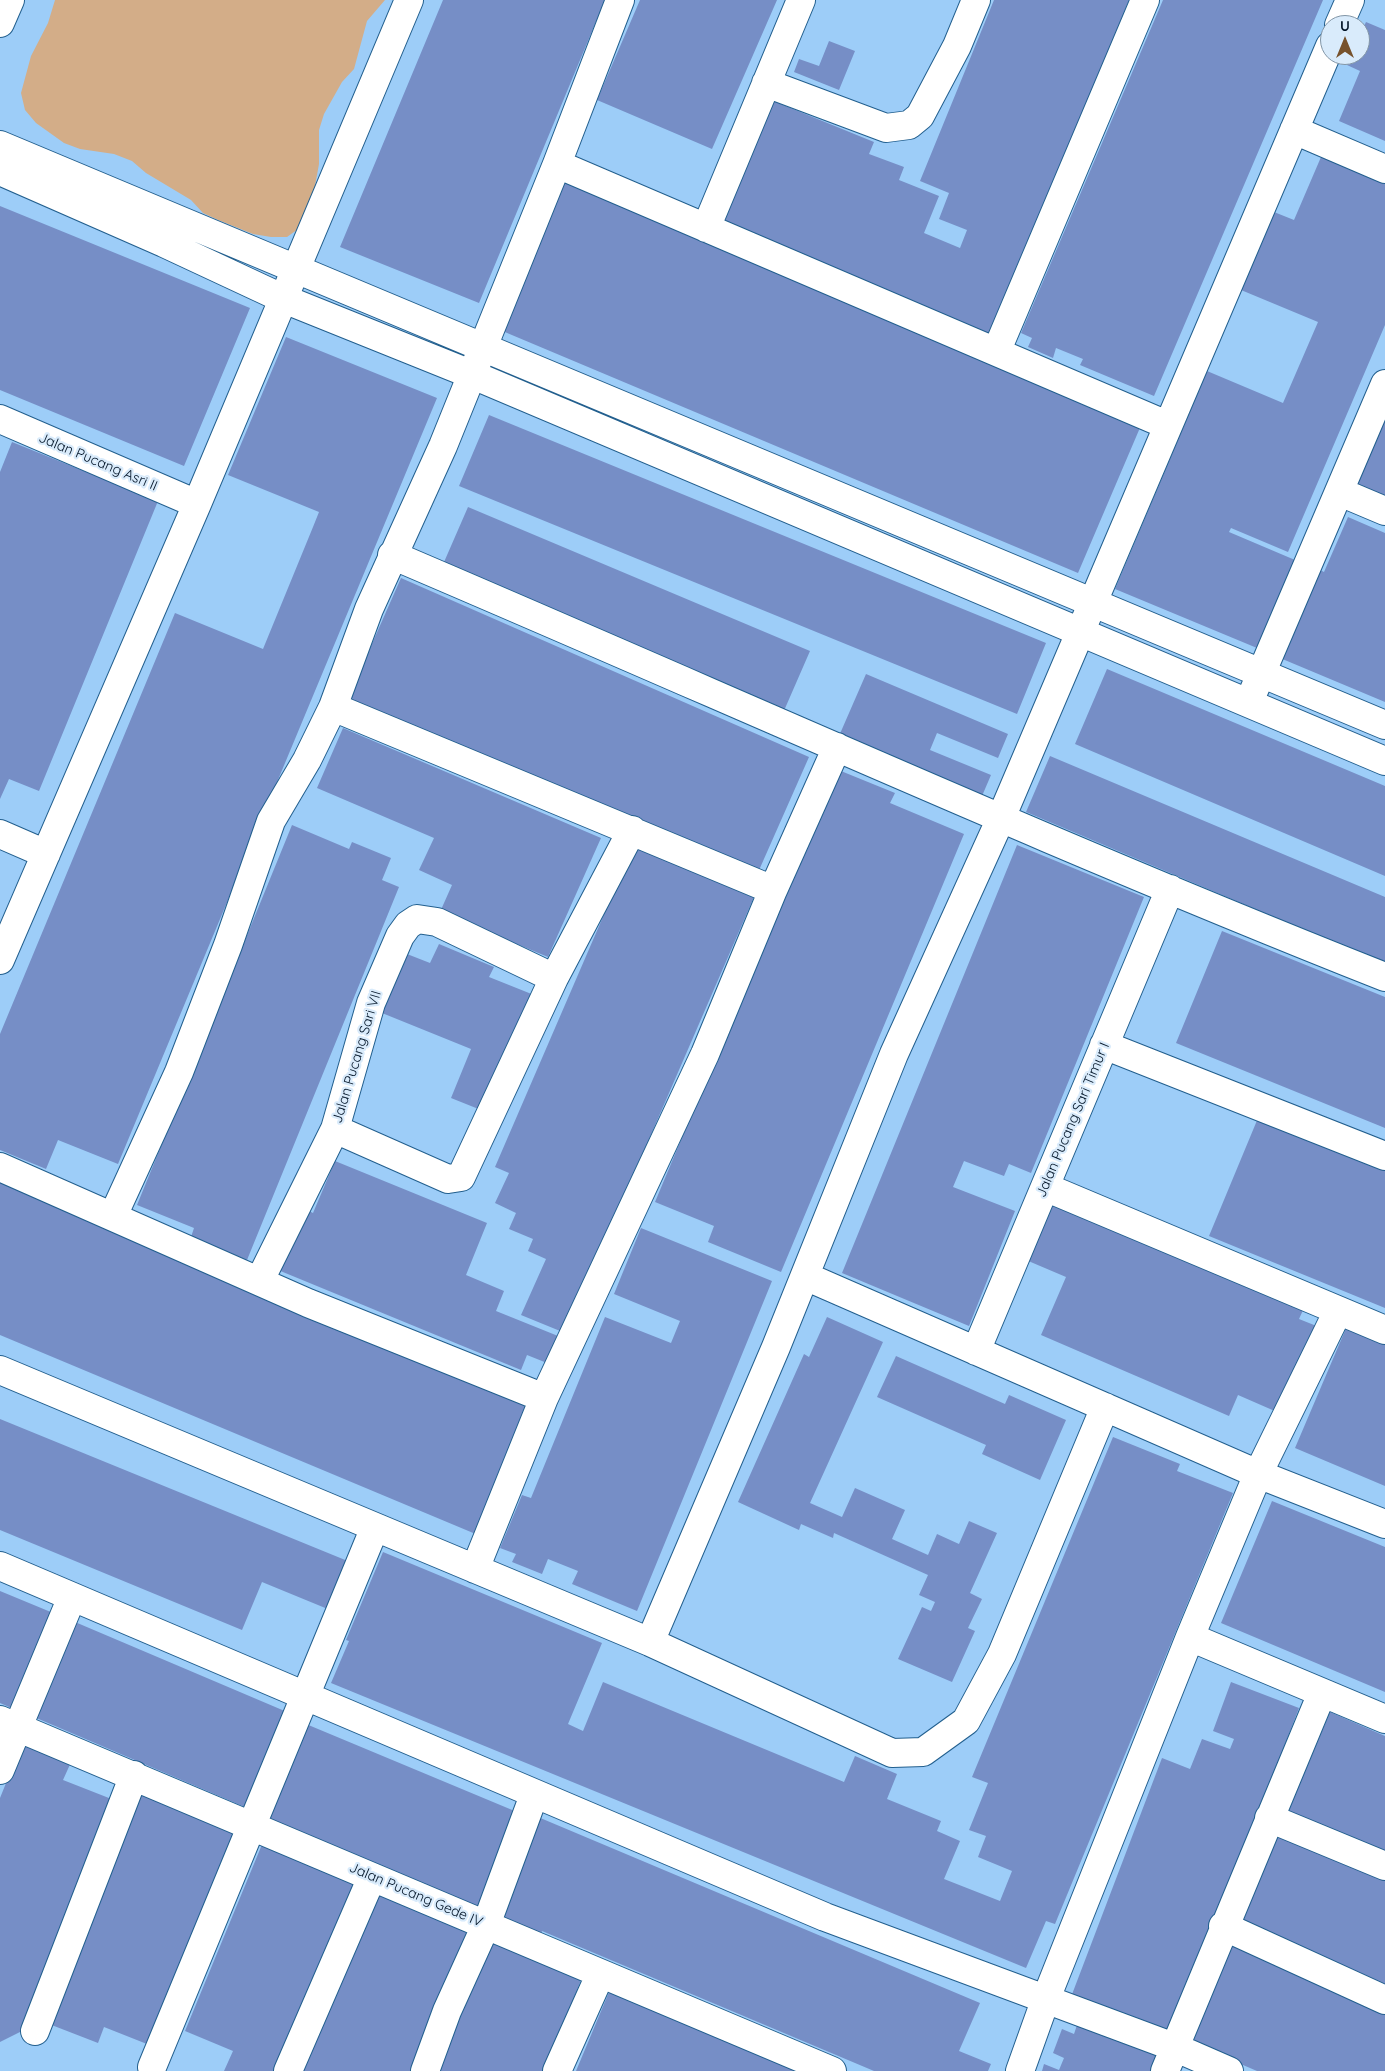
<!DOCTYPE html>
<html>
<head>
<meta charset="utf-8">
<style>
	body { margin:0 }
	#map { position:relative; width:1385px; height:2071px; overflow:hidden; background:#9dcdf8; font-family:Quicksand,sans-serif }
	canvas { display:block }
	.north { position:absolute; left:1320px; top:15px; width:50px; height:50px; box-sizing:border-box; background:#d9ebfb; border:1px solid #8295a6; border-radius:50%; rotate:0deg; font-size:14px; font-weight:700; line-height:20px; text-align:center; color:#001326 }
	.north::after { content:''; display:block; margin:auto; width:18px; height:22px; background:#77522c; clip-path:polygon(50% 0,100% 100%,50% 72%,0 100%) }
</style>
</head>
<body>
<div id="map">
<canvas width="1385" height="2071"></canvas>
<div class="north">U</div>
</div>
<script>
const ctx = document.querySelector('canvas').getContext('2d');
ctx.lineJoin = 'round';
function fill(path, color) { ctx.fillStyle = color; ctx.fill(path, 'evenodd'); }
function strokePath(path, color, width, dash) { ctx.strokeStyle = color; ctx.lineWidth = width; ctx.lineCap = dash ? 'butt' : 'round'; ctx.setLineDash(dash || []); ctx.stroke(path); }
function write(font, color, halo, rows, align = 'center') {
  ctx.font = font + ' Quicksand,sans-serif'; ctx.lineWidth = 4.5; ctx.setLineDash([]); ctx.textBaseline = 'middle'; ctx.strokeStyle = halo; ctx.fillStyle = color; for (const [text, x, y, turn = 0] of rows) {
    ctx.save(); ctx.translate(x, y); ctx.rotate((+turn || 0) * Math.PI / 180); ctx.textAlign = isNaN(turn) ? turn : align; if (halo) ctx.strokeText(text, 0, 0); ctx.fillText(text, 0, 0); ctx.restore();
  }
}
fill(new Path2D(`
	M 55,0 L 385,0 L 367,21 L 354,69 L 342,82 L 324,114 L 319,130 L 319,164 L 310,213 L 301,227 L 287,237 L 271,237 L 253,234 L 218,220 L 203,213 L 191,200 L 146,173 L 132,161 L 114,154 L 80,149 L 64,143 L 36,123 L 25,110 L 21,93 L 31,56 L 48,23 Z`), '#d3ad88');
fill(new Path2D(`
	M 443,0 L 605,0 L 479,303 L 340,247 Z
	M 640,0 L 777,0 L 712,149 L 597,100 Z
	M 994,0 L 1129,0 L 992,337 L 719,226 L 771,100 L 874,142 L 869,154 L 904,167 L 899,180 L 939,196 L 924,233 L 960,248 L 967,230 L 939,219 L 949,193 L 920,181 Z
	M 1163,0 L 1323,0 L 1154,396 L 1080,365 L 1083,359 L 1056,348 L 1053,358 L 1028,347 L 1032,338 L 1021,333 Z
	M 1366,22 L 1385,30 L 1385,141 L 1339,121 L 1360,71 L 1347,65 L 1352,55 L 1360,55 L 1360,35 Z
	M 829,41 L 855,51 L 839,90 L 794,72 L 799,59 L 819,66 Z
	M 1321,157 L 1385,184 L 1385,325 L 1288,552 L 1231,528 L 1229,532 L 1295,560 L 1257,648 L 1115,589 L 1207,371 L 1283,403 L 1318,322 L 1241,290 L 1274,212 L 1294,220 Z
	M 564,180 L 1142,423 L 1078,573 L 500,330 Z
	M 0,206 L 250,308 L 184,466 L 0,390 Z
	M 286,337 L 437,398 L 118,1164 L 58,1140 L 46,1169 L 0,1150 L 0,1034 L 175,613 L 263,649 L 313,527 L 319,512 L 228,475 Z
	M 489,415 L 1046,643 L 1017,714 L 459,486 Z
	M 1385,416 L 1385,498 L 1356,486 Z
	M 12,442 L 158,501 L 39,791 L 9,779 L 0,799 L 0,472 Z
	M 468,507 L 810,651 L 783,713 L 441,569 Z
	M 1348,517 L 1385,533 L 1385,702 L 1280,658 L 1318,569 L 1324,572 Z
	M 401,578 L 809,757 L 756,877 L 348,698 Z
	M 1107,669 L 1385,786 L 1385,876 L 1075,744 Z
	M 866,674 L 1008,734 L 998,758 L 937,733 L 930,750 L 991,775 L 982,796 L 839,736 Z
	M 343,728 L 601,838 L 548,957 L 440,912 L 452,885 L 419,870 L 434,838 L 317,788 Z
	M 1050,756 L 1385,897 L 1385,964 L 1026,812 Z
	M 836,769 L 895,793 L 890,803 L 964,834 L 781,1272 L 708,1242 L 714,1226 L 655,1202 Z
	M 292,825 L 349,849 L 352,842 L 391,858 L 382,880 L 399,887 L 247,1260 L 191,1237 L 194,1228 L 137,1205 Z
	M 634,845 L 754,897 L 565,1333 L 521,1315 L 546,1259 L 528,1251 L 533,1239 L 509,1229 L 516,1213 L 495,1203 L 509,1173 L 495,1167 Z
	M 1017,845 L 1144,897 L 1031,1173 L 1009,1164 L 1004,1176 L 964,1161 L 953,1187 L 1015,1211 L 969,1326 L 842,1273 Z
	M 1222,931 L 1385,997 L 1385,1128 L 1176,1043 Z
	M 439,944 L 494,967 L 489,977 L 534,995 L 486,1112 L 451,1098 L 471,1049 L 382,1013 L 407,954 L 430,963 Z
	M 1258,1118 L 1385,1170 L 1385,1308 L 1209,1236 Z
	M 335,1161 L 487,1223 L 466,1275 L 504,1291 L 496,1311 L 563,1338 L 552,1365 L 527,1355 L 521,1370 L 278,1270 L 303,1208 L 313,1213 Z
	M 0,1182 L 533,1405 L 478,1535 L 0,1335 Z
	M 1051,1200 L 1304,1308 L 1299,1319 L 1319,1327 L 1277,1412 L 1238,1395 L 1229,1416 L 1041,1335 L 1066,1277 L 1026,1260 Z
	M 641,1228 L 772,1281 L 637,1611 L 572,1584 L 578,1571 L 548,1559 L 542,1574 L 512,1562 L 516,1554 L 500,1548 L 522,1495 L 531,1498 L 605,1317 L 671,1343 L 680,1321 L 614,1294 Z
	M 827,1317 L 883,1342 L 810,1503 L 842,1517 L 855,1488 L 905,1510 L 892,1539 L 928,1555 L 937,1534 L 959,1544 L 969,1521 L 997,1533 L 970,1593 L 982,1599 L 968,1628 L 975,1631 L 952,1682 L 898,1659 L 922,1607 L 931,1611 L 935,1602 L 919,1595 L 928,1575 L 834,1533 L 833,1538 L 801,1524 L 799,1530 L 738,1502 L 804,1354 L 809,1357 Z
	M 1347,1326 L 1385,1342 L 1385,1486 L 1295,1448 Z
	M 896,1356 L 1005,1404 L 1009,1395 L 1066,1420 L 1040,1480 L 982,1454 L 986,1445 L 877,1397 Z
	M 0,1419 L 355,1564 L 335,1612 L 262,1582 L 242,1630 L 0,1530 Z
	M 1113,1437 L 1180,1464 L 1177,1471 L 1233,1493 L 1055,1924 L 1046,1921 L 1026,1968 L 331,1683 L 349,1641 L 346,1640 L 383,1552 L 602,1643 L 568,1724 L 583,1731 L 603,1682 L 844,1782 L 855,1756 L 897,1774 L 887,1799 L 941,1821 L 937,1831 L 960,1841 L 944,1879 L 1000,1901 L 1012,1871 L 978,1857 L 986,1836 L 969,1830 L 988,1783 L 972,1777 Z
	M 1272,1501 L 1385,1547 L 1385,1692 L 1221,1623 Z
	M 0,1591 L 58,1615 L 18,1711 L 0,1703 Z
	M 75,1622 L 287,1712 L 247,1808 L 34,1717 Z
	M 1231,1682 L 1299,1708 L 1173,2036 L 1071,1997 L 1162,1758 L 1190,1769 L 1202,1739 L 1230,1749 L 1234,1739 L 1213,1731 Z
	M 1330,1712 L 1385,1736 L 1385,1853 L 1288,1812 Z
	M 306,1724 L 517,1812 L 477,1907 L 266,1820 Z
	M 23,1741 L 72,1760 L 63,1780 L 114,1800 L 22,2031 L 0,2042 L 0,1798 Z
	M 143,1791 L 239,1829 L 152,2046 L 104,2027 L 98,2043 L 49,2024 Z
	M 538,1817 L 980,2003 L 959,2051 L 991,2064 L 988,2071 L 874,2071 L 542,1931 L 540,1937 L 495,1919 Z
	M 1280,1831 L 1385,1875 L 1385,1992 L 1238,1930 Z
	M 263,1842 L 359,1881 L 280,2071 L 224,2071 L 233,2051 L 185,2031 Z
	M 375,1892 L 471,1931 L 413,2071 L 300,2071 Z
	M 488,1937 L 583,1975 L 545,2071 L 434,2071 Z
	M 1231,1942 L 1385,2009 L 1385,2071 L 1257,2071 L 1187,2041 Z
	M 609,1992 L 801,2071 L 576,2071 Z
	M 1078,2022 L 1161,2055 L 1155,2071 L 1042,2071 L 1044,2064 L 1059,2070 L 1064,2058 L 1053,2053 L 1062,2029 L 1074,2034 Z`), '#768ec6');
const street = new Path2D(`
	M 0,23 L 10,0
	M 1339,25 L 1350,0
	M 766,83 L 886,128 L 909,125 L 920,116 L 957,46 L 976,0
	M 1294,130 L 1385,169
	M 557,164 L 1167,425
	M 706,228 L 801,0
	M 997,350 L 1145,0
	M 0,419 L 197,504
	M 1340,492 L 1385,511
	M 392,555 C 723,696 1051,845 1385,977
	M 1249,702 L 1385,384
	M 333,707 L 773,890
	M 0,834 L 46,854
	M 0,960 L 197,504 L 409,0
	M 1104,1045 L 1385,1156
	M 335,1129 L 448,1179 L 461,1177 L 554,978 L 632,830
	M 0,1167 L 308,1303 L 544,1398
	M 1045,1187 L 1385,1330
	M 113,1216 L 179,1072 L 228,945 L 271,821 L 307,760 L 333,707 L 369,609 L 443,446 L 557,164 L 620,0
	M 805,1276 L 1258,1474 L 1385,1524
	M 260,1280 L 335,1129 L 371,1003 L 400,936 L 408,925 L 417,919 L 437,922 L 554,978
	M 976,1351 L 1170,889
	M 0,1370 L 650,1642 L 892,1753 L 923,1752 L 966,1721 L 1002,1654 L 1105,1407
	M 0,1566 L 825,1917 L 1174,2047 L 1229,2071
	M 475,1569 L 544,1398 L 705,1054 L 773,890 L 837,747
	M 1190,1637 L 1385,1719
	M 650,1642 L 776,1347 L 894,1054 L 1001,818 L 1330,46
	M 0,1720 L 832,2071
	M 0,1770 L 72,1597
	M 1269,1818 L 1385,1866
	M 1223,1926 L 1385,2000
	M 35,2031 L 134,1775
	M 152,2067 L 375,1527
	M 288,2071 L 372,1877
	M 425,2071 L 447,2011 L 486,1925 L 534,1795
	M 557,2071 L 600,1975
	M 1020,2071 L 1045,2001 L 1190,1637 L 1258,1474 L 1338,1311
	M 1165,2071 L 1322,1693`);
const secondary = new Path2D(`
	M 0,145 L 1385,725
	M 0,171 L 164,243 L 284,299 L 473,375 L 1385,761`);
strokePath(street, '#225f8e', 30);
strokePath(secondary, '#225f8e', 30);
strokePath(street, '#fff', 28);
strokePath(secondary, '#fff', 28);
write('14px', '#001326', '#d9ebfb', [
	["Jalan Pucang Asri II",98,462,23],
	["Jalan Pucang Sari VII",357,1057,-73],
	["Jalan Pucang Sari Timur I",1073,1120,-67],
	["Jalan Pucang Gede IV",416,1895,23]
]);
</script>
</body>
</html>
